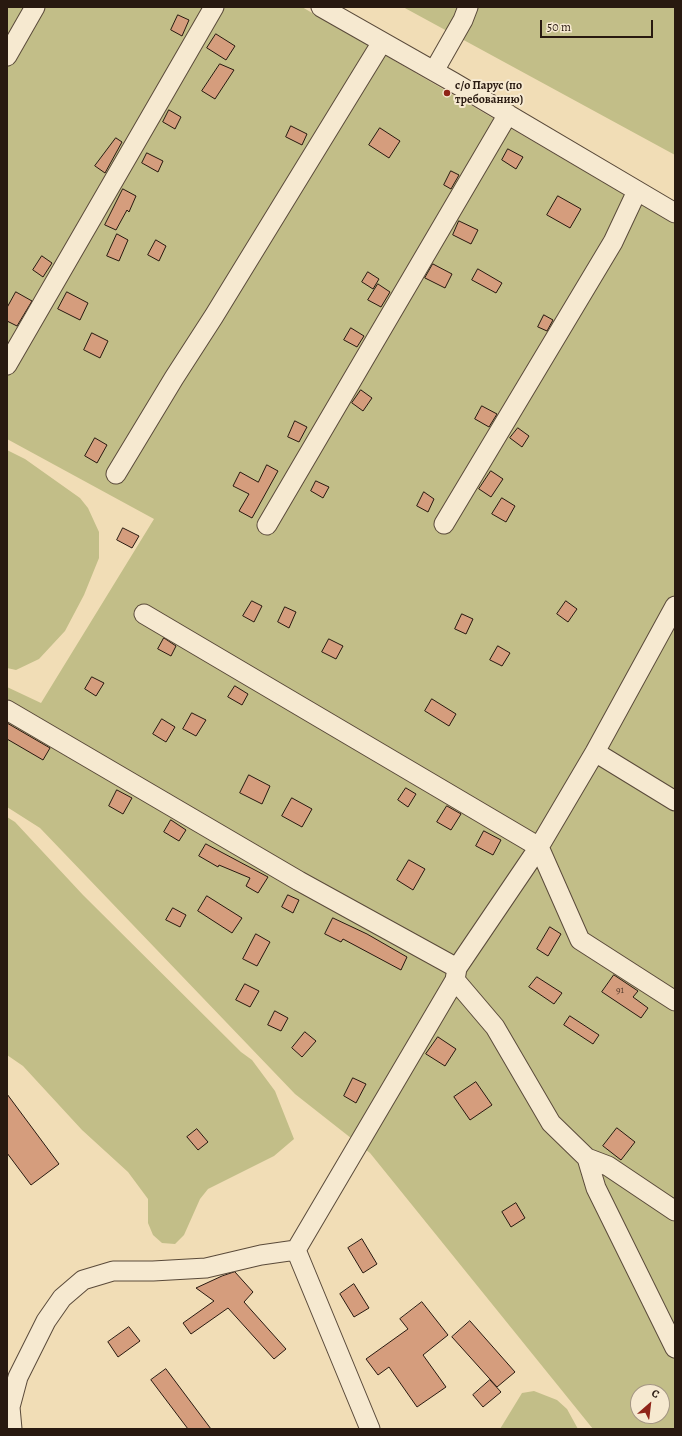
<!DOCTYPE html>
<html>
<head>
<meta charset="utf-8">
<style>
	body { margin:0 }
	#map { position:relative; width:682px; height:1436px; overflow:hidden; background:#f1ddb6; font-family:Alegreya,serif }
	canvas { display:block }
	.frame { position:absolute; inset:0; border:8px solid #281910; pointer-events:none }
	.north { position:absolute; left:630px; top:1384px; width:40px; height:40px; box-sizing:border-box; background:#f6e9d0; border:1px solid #a49683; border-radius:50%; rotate:28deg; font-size:11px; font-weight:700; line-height:16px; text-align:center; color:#281910 }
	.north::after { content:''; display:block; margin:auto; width:14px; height:18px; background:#8f2418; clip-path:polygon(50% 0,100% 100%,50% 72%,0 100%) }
	.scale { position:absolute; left:540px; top:20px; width:113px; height:18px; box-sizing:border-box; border:2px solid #281910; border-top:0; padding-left:5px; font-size:12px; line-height:14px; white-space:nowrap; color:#281910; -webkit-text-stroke:3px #f6e9d0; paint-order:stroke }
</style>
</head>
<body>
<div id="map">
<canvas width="682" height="1436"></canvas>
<div class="frame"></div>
<div class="north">С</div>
<div class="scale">50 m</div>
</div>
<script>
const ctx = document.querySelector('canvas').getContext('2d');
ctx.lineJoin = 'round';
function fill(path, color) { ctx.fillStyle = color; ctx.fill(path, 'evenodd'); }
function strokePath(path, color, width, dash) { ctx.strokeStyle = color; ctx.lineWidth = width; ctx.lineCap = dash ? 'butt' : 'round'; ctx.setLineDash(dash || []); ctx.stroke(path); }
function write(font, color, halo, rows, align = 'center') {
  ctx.font = font + ' Alegreya,serif'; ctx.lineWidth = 4; ctx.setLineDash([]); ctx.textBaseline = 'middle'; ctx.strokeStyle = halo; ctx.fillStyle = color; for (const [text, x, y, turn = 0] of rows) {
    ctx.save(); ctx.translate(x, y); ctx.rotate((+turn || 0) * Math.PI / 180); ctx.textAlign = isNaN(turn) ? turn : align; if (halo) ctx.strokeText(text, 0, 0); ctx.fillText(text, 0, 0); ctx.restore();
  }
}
fill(new Path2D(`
	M 7,7 L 302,7 L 675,224 L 675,1429 L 593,1429 L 370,1153 L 295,1094 L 40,828 L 7,807 L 7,687 L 41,703 L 154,519 L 7,439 ZM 638,1392 L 662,1392 L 662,1416 L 638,1416 Z
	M 403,7 L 675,7 L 675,155 Z
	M 7,450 L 25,459 L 80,498 L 88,508 L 99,532 L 99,558 L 84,595 L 65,631 L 39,659 L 16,670 L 7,668 Z
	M 7,817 L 15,822 L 83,895 L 241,1052 L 252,1060 L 275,1091 L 294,1139 L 274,1156 L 208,1189 L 200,1199 L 184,1235 L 175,1244 L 162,1243 L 153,1235 L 148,1223 L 148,1199 L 128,1172 L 82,1130 L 23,1066 L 7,1055 Z
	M 534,1391 L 557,1400 L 567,1409 L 578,1429 L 500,1429 L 522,1393 Z`), '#c2be88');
const building = new Path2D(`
	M 178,15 L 189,20 L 182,36 L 171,30 Z
	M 216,34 L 235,46 L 226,60 L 207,48 Z
	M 220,64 L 234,70 L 215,99 L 202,91 Z
	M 169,110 L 181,117 L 175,129 L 163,122 Z
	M 291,126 L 307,134 L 302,145 L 286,137 Z
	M 380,128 L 400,141 L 389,158 L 369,145 Z
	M 116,138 L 122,142 L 105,173 L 95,166 Z
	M 508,149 L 523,157 L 516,169 L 502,160 Z
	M 147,153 L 163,161 L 158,172 L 142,163 Z
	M 451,171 L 459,175 L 451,189 L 444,185 Z
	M 123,189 L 136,196 L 129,212 L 127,210 L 116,230 L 105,225 Z
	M 558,196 L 581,209 L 570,228 L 547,215 Z
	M 459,221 L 478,230 L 471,244 L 453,235 Z
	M 117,234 L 128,240 L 119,261 L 107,256 Z
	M 156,240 L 166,246 L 159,261 L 148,255 Z
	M 42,256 L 52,263 L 43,277 L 33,270 Z
	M 433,264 L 452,274 L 445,288 L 425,278 Z
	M 478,269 L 502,283 L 496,293 L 472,280 Z
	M 368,272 L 379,279 L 373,289 L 362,282 Z
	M 378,284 L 390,292 L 381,307 L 368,300 Z
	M 16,292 L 32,301 L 17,326 L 7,321 L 7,308 Z
	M 67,292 L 88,303 L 80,320 L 58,309 Z
	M 544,315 L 553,320 L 547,331 L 538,327 Z
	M 351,328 L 364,336 L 357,347 L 344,340 Z
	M 92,333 L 108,341 L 100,358 L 84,350 Z
	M 361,390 L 372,398 L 363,411 L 352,403 Z
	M 482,406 L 497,414 L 489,427 L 475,419 Z
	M 295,421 L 307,427 L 299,442 L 288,437 Z
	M 518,428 L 529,436 L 522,447 L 510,438 Z
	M 95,438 L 107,445 L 97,463 L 85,456 Z
	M 267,465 L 278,471 L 252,518 L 239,511 L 249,494 L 233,486 L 240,472 L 258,482 Z
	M 491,471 L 503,479 L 491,497 L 479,489 Z
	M 316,481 L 329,487 L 323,498 L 311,491 Z
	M 424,492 L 434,499 L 428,512 L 417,506 Z
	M 502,498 L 515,506 L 506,522 L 492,514 Z
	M 123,528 L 139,536 L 132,548 L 117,540 Z
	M 252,601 L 262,606 L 254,622 L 243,616 Z
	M 566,601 L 577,609 L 568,622 L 557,614 Z
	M 285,607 L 296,612 L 289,628 L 278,622 Z
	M 462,614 L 473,619 L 466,634 L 455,629 Z
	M 164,638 L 176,646 L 171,656 L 158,649 Z
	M 329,639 L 343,646 L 336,659 L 322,652 Z
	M 498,646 L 510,653 L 502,666 L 490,660 Z
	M 92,677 L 104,683 L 96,696 L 85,689 Z
	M 235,686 L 248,694 L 242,705 L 228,697 Z
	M 432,699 L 456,714 L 449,726 L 425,711 Z
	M 192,713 L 206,720 L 196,736 L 183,729 Z
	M 162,719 L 175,727 L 166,742 L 153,734 Z
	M 7,723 L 50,748 L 43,760 L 7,739 Z
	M 249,775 L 270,786 L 262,804 L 240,793 Z
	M 406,788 L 416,794 L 408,807 L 398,800 Z
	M 117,790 L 132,798 L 123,814 L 109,806 Z
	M 292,798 L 312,809 L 302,827 L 282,816 Z
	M 447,806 L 461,814 L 451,830 L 437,822 Z
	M 171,820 L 186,830 L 179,841 L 164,832 Z
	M 484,831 L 501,840 L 493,855 L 476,846 Z
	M 206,844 L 268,877 L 258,893 L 246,886 L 250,878 L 219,865 L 218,867 L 199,856 Z
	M 409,860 L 425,869 L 413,890 L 397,880 Z
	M 288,895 L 299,900 L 293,913 L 282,907 Z
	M 207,896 L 242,918 L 232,933 L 198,911 Z
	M 173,908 L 186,915 L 180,927 L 166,920 Z
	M 333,918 L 367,934 L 407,957 L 401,970 L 343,939 L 341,942 L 325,934 Z
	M 550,927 L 561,934 L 548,956 L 537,949 Z
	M 256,934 L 270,942 L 257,966 L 243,959 Z
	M 614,975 L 638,991 L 633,997 L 648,1008 L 641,1018 L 602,992 Z
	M 537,977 L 562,993 L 554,1004 L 529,987 Z
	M 245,984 L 259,991 L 250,1007 L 236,1000 Z
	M 275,1011 L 288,1018 L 281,1031 L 268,1025 Z
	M 570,1016 L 599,1035 L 593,1044 L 564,1025 Z
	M 305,1032 L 316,1041 L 302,1057 L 292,1048 Z
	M 438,1037 L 456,1049 L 445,1066 L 426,1054 Z
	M 353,1078 L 366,1084 L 356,1103 L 344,1096 Z
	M 476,1082 L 492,1105 L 470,1120 L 454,1097 Z
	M 7,1094 L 59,1164 L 31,1185 L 7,1153 Z
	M 617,1128 L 635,1142 L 621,1160 L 603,1146 Z
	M 197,1129 L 208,1142 L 198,1150 L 187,1137 Z
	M 516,1203 L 525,1218 L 511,1227 L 502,1212 Z
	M 362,1239 L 377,1264 L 363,1273 L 348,1248 Z
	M 235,1272 L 253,1292 L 244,1302 L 286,1349 L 274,1359 L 228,1308 L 191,1334 L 183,1323 L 214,1301 L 196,1288 L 222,1276 Z
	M 354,1284 L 369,1308 L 354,1317 L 340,1294 Z
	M 422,1302 L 448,1335 L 423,1355 L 446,1387 L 417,1407 L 389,1367 L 378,1375 L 366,1359 L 408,1329 L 400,1319 Z
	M 470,1321 L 515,1372 L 497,1387 L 452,1337 Z
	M 129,1327 L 140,1341 L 118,1357 L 108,1342 Z
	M 166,1369 L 211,1429 L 188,1429 L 151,1380 Z
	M 490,1380 L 501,1392 L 483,1407 L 473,1395 Z`);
fill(building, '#d59d7d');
strokePath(building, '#281910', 1);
const minor = new Path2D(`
	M 321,7 L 453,82 L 675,213
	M 7,56 L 35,7
	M 434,71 L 463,20 L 468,7
	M 7,365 L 214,7
	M 116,474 L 174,378 L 214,316 L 382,42
	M 444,524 L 613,242 L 637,191
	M 267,525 L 508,114
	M 144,614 L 539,847 L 580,940 L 675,1001
	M 7,710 L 299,881 L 457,968
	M 595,752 L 675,801
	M 455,980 L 495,1027 L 551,1123 L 587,1158 L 596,1188 L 675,1348
	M 587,1158 L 608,1166 L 675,1211
	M 296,1250 L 455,980 L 457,968 L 539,847 L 595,752 L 675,606
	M 296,1250 L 370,1429
	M 12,1429 L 10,1407 L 18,1377 L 46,1321 L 62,1298 L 83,1280 L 113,1271 L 153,1271 L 206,1268 L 261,1255 L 296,1250`);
strokePath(minor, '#5a4a3a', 21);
strokePath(minor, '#f6e9d0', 19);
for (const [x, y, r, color] of [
	[447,93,4,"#8f2418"]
]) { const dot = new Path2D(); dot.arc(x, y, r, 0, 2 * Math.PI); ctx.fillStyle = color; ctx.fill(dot); strokePath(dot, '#f6e9d0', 1.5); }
write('10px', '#533a2b', null, [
	["91",620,991]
]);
write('bold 12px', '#281910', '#f6e9d0', [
	["с/о Парус (по",455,86],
	["требованию)",455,100]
], 'left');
</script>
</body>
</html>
